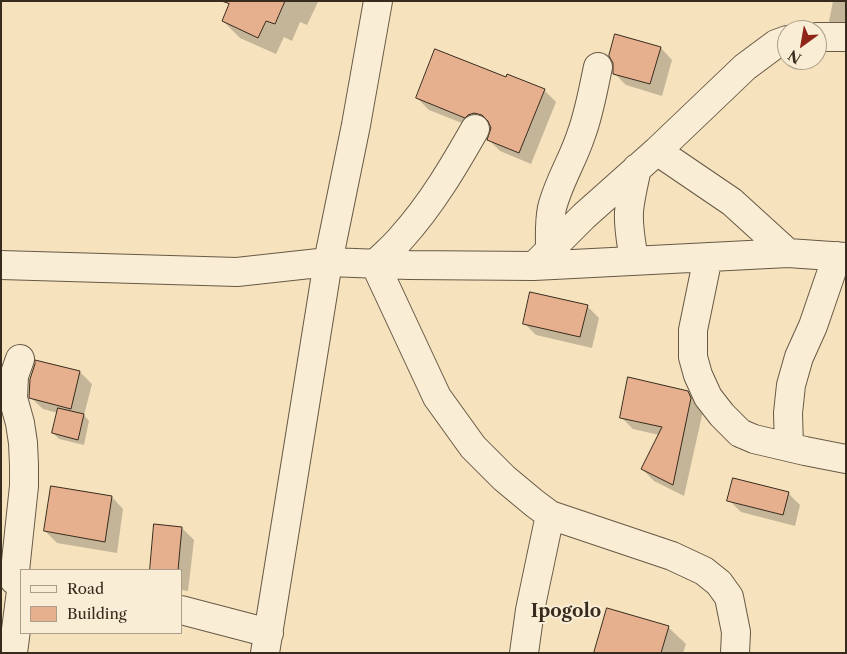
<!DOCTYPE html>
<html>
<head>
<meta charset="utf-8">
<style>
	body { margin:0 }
	#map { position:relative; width:847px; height:654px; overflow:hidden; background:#f6e3be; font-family:"Libre Caslon Text",serif }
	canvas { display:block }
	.frame { position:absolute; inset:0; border:2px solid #372b1d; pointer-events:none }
	.legend { position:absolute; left:20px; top:569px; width:162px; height:65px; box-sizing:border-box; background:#f9edd5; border:1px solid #ab9f8b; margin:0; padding:6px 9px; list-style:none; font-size:15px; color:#372b1d }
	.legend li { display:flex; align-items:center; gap:10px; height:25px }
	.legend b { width:25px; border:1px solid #ab9f8b }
	.north { position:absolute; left:777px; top:20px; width:50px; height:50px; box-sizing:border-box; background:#f9edd5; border:1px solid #ab9f8b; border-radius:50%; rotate:212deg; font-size:14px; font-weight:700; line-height:20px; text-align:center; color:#372b1d }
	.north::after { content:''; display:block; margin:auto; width:18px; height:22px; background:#8f2418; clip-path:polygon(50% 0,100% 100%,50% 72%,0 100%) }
</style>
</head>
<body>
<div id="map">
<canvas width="847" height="654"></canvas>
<div class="frame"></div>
<ul class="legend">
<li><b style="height:6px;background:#f9edd5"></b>Road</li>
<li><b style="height:14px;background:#e6af8e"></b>Building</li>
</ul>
<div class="north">N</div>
</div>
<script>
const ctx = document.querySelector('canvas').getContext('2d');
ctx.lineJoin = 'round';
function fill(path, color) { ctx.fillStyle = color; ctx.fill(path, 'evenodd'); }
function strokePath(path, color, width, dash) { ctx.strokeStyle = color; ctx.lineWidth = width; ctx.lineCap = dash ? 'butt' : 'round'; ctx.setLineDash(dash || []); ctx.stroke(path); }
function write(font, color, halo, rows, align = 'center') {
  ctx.font = font + ' "Libre Caslon Text",serif'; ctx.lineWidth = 4; ctx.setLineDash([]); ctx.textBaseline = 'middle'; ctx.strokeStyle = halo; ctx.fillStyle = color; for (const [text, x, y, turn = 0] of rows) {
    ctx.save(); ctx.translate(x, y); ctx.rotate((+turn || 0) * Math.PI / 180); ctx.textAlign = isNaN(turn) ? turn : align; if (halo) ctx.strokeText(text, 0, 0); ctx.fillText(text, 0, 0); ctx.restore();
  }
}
fill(new Path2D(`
	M 232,1 L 317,1 L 318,2 L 307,25 L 300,22 L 292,41 L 284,37 L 276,54 L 240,38 L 223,21 Z
	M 833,1 L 846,1 L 846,33 L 841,33 L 829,21 Z
	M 661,48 L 672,60 L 662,96 L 626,85 L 614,73 Z
	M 506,79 L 544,90 L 556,102 L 531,164 L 500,151 L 488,139 L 492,128 L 491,126 L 487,125 L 477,129 L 429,110 L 417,98 Z
	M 587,306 L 599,318 L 592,348 L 536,335 L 524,323 Z
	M 36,361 L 80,372 L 92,384 L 84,415 L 89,421 L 84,445 L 59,439 L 53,433 L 58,413 L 43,409 L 30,397 Z
	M 687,392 L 700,404 L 703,411 L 684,496 L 654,481 L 642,469 L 659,435 L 633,429 L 621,417 Z
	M 788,493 L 800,505 L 795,526 L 741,512 L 729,500 Z
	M 112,497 L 123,509 L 117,553 L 57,543 L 45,531 Z
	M 155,526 L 182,528 L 194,540 L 188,591 L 181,590 L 181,570 L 151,570 Z
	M 668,627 L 686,644 L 683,653 L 596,653 Z`), '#0003');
const building = new Path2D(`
	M 222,1 L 285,1 L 275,24 L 266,21 L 258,38 L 222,21 L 229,4 Z
	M 615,34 L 661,47 L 650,84 L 613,74 L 613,63 L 609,56 Z
	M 435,49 L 506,77 L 507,74 L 545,89 L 519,153 L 487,140 L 491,128 L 488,121 L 482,115 L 474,113 L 468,115 L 465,118 L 416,98 Z
	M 530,292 L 588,305 L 580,337 L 523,324 Z
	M 35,360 L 80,371 L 71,409 L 29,398 L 30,379 L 35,364 Z
	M 628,377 L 688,391 L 691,398 L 673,485 L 641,469 L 662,427 L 620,418 Z
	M 58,408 L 84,414 L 78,440 L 52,433 Z
	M 733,478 L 789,492 L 783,515 L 727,501 Z
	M 51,486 L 112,496 L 105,542 L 44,531 Z
	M 154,524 L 182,527 L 178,570 L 150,570 Z
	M 607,608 L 669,626 L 661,653 L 594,653 Z`);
fill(building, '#e6af8e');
strokePath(building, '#372b1d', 1);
const street = new Path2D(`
	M 817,37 L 846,37
	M 475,129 C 454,166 431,205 402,237 C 394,247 384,255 375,264 L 437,397 L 473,447 L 504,478 L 534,503 L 550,515 L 672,556 L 704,571 L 719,583 L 729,597 L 736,632 L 735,653
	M 657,151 L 732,202 L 788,253
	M 550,250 C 550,236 549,222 552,208 C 558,183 573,160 581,135 C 589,114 593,90 598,67
	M 708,257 L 693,330 L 693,357 L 698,375 L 708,397 L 722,415 L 740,433 L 754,439 L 805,451 L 846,459
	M 634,261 C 632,245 628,229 629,212 C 630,198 634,183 637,168
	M 1,265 L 237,272 L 328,262 L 409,265 L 534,266 L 788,253 L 846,257
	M 534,266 L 584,216 L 657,151 L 745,67 L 776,44 L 787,40
	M 789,447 L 788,413 L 791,385 L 799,357 L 813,326 L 837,256
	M 14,580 L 24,486 L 24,465 L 23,443 L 20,423 L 13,398 L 14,376 L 20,359
	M 181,610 L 269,633
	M 13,653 L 21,591
	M 265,653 L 328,262 L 356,125 L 378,1
	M 524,653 L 530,610 L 550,515`);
strokePath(street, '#675945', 30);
strokePath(street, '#f9edd5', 28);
write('bold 18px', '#372b1d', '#f9edd5', [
	["Ipogolo",566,612]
]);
</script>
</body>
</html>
